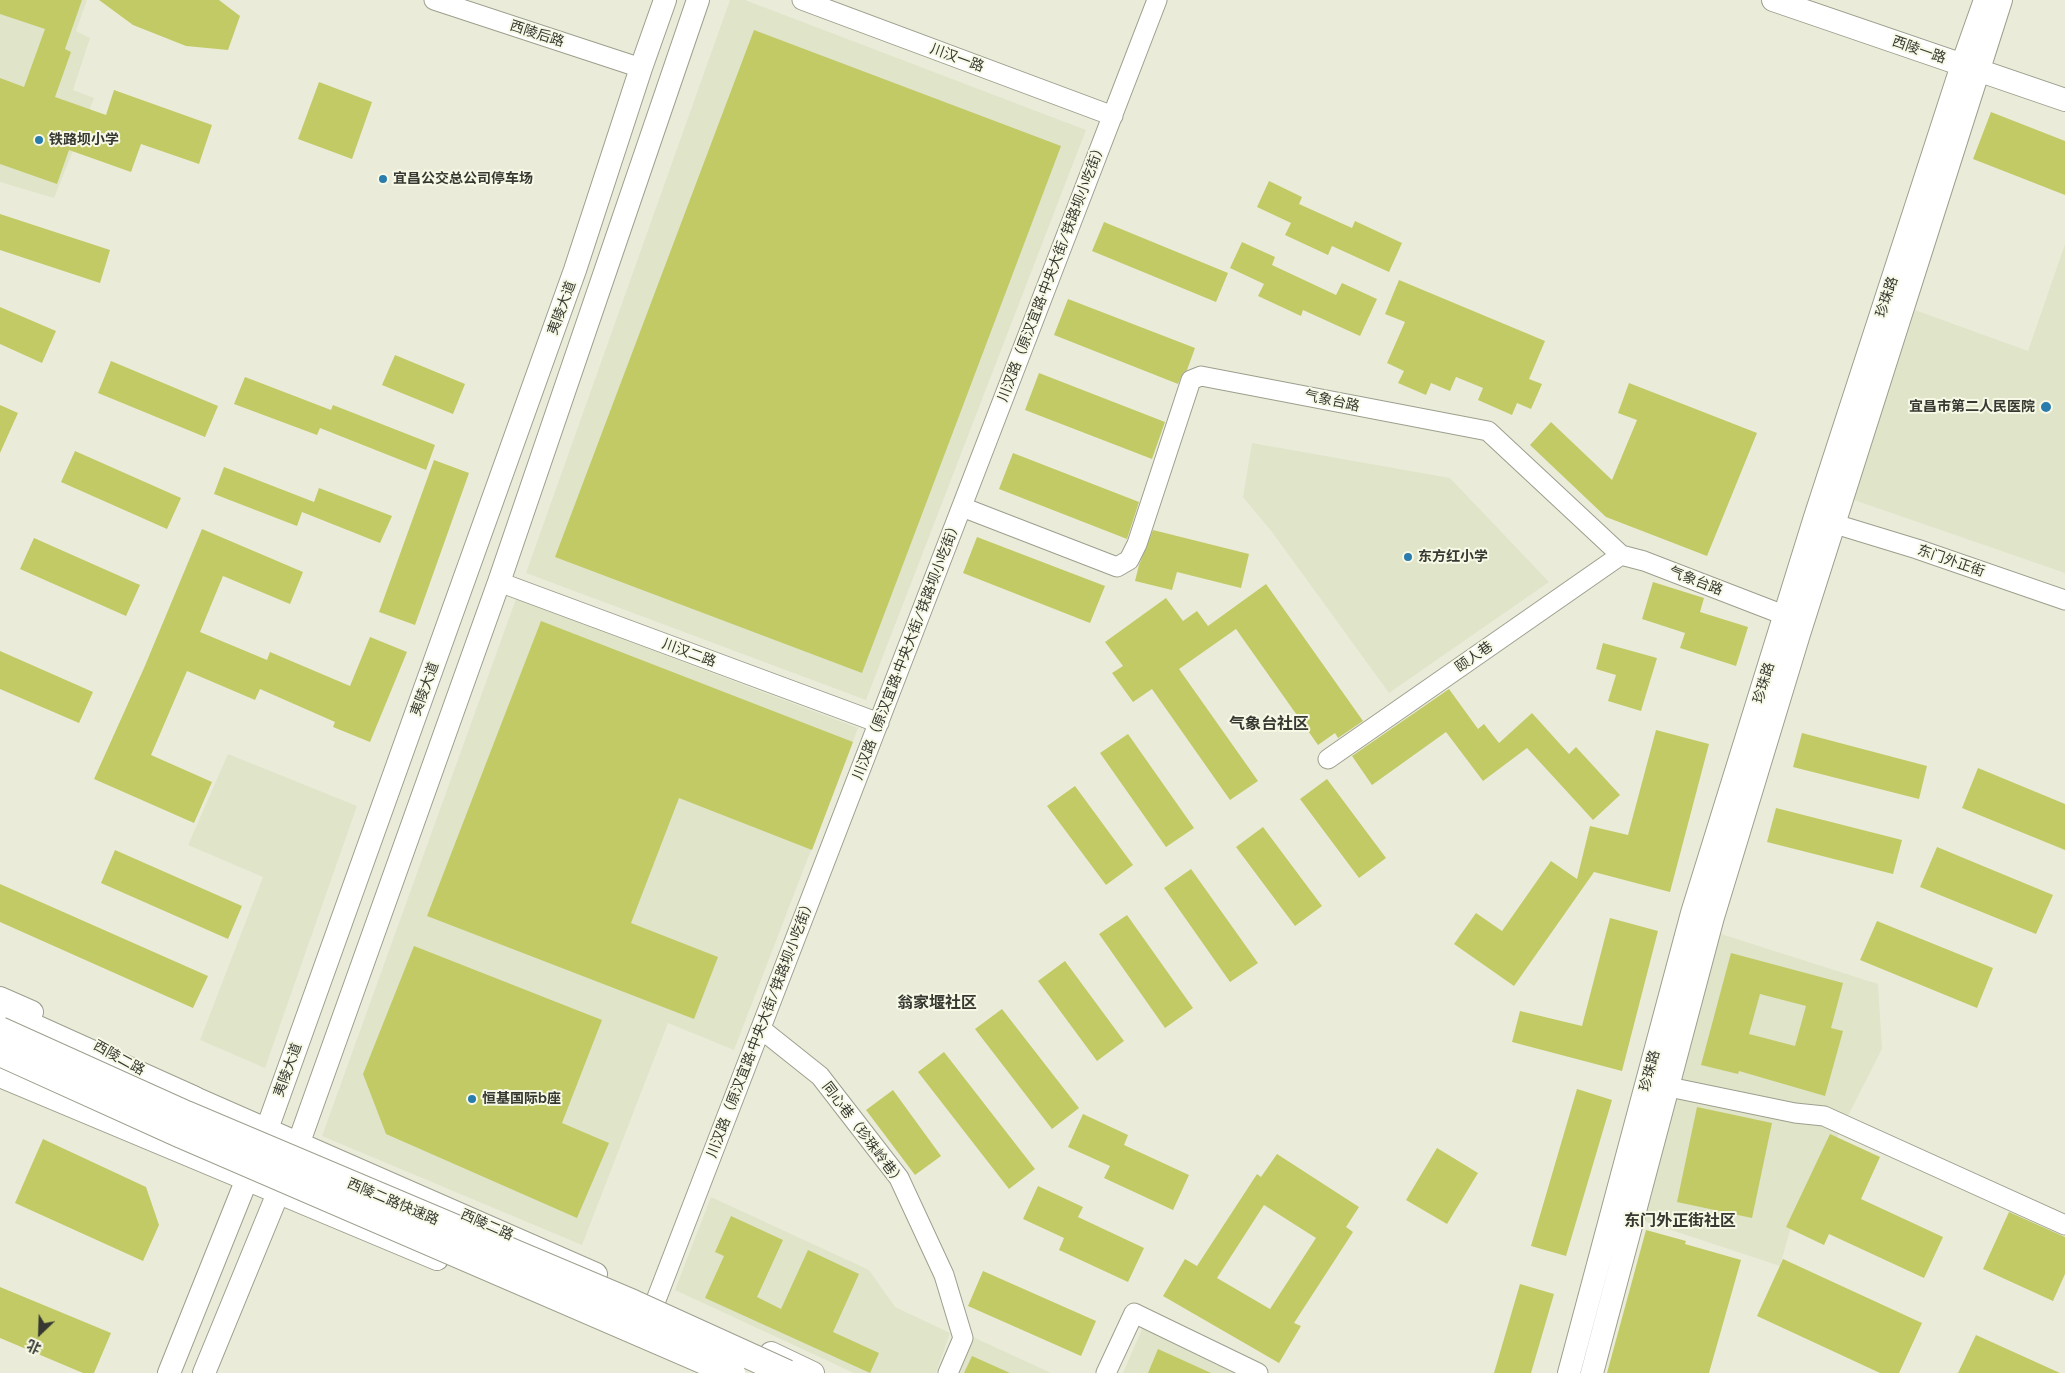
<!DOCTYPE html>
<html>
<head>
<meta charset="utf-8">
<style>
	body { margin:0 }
	#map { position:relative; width:2065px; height:1373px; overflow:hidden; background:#eaecd9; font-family:Raleway,"Noto Sans SC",sans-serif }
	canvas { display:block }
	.north { position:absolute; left:15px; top:1308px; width:50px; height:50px; -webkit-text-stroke:4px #f7f9e6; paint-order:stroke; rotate:204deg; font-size:14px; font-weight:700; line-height:20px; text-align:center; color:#373831 }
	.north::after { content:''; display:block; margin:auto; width:18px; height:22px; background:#373831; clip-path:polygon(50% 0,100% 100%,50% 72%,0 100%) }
</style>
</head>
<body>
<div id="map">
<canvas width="2065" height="1373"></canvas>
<div class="north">北</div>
</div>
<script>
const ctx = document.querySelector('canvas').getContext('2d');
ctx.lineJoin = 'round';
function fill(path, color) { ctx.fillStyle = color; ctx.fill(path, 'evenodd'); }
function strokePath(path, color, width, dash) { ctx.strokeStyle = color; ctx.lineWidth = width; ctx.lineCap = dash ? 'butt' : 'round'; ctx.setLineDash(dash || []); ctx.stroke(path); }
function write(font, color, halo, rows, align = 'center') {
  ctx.font = font + ' Raleway,"Noto Sans SC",sans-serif'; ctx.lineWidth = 4; ctx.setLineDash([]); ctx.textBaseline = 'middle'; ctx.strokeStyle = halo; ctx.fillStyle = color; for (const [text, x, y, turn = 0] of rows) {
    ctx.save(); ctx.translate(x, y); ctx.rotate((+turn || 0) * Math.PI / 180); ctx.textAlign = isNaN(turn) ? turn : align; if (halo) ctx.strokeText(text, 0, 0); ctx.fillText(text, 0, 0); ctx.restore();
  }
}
fill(new Path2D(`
	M 0,0 L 87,0 L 76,31 L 90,38 L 73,90 L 94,98 L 54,198 L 0,182 Z
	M 730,0 L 745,0 L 1086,130 L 866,700 L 526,573 Z
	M 2065,244 L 2065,573 L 1854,500 L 1915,310 L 2028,351 Z
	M 1252,443 L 1450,478 L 1549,582 L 1389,693 L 1272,532 L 1243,497 Z
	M 516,599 L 858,728 L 734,1050 L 668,1023 L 582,1245 L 322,1136 Z
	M 228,754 L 357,806 L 265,1068 L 200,1040 L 263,877 L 188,845 Z
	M 1718,933 L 1878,984 L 1882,1049 L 1790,1230 L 1780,1266 L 1641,1220 Z
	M 711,1197 L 869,1270 L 895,1307 L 950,1333 L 936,1373 L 854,1373 L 675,1290 Z
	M 1143,1327 L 1235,1373 L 1123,1373 Z
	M 973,1337 L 1051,1373 L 956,1373 Z`), '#e0e4c9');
fill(new Path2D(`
	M 0,0 L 82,0 L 65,49 L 71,52 L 55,97 L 106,115 L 114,90 L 212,125 L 199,164 L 141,144 L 131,172 L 69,150 L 57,184 L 0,164 L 0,78 L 24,87 L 45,29 L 0,14 Z
	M 99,0 L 219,0 L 240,16 L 228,50 L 186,46 L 133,25 Z
	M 754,30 L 1061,146 L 862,673 L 555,557 Z
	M 319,82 L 372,102 L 352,159 L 298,139 Z
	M 1991,112 L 2065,141 L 2065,195 L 1973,159 Z
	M 1269,181 L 1302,197 L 1299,204 L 1352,228 L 1355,221 L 1402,243 L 1389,272 L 1332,246 L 1328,255 L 1285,235 L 1291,223 L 1257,207 Z
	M 0,214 L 110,250 L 100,283 L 0,250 Z
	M 1104,222 L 1228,273 L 1216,302 L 1092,251 Z
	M 1242,242 L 1275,257 L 1272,265 L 1336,295 L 1342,283 L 1377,299 L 1360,336 L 1303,310 L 1301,316 L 1258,296 L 1264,284 L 1230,268 Z
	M 1399,280 L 1545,341 L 1529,379 L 1542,384 L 1531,409 L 1517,403 L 1512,415 L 1478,400 L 1483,388 L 1456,377 L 1450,391 L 1431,383 L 1426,395 L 1398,383 L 1404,371 L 1387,363 L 1405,322 L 1385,314 Z
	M 1068,299 L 1195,348 L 1187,370 L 1183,373 L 1178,384 L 1054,335 Z
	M 0,307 L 56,331 L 42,363 L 0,344 Z
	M 395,355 L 465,384 L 453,414 L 382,385 Z
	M 111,361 L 218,406 L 205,437 L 98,393 Z
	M 1039,373 L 1165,422 L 1152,459 L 1025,410 Z
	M 245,377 L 331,410 L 333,405 L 435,445 L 426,470 L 320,428 L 317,435 L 234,404 Z
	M 1629,383 L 1757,433 L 1707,556 L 1606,517 L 1530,445 L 1551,422 L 1612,480 L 1637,420 L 1618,413 Z
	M 0,405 L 18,413 L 0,453 Z
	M 75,451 L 181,498 L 167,529 L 61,482 Z
	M 1013,453 L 1139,502 L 1127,539 L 999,489 Z
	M 434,460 L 469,473 L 415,625 L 379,612 Z
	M 224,467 L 314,502 L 319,488 L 392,516 L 380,543 L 302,512 L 297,526 L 214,494 Z
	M 202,529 L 303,572 L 290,604 L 223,576 L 200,632 L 267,660 L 270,652 L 350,686 L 370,637 L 407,652 L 370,742 L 333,727 L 335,722 L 260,689 L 255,700 L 187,671 L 151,755 L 212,782 L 194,823 L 94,779 L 144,668 Z
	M 1153,530 L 1249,554 L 1241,588 L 1177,572 L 1172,590 L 1135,581 L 1139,565 Z
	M 977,537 L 1105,586 L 1090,623 L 963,573 Z
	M 34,538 L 140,585 L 126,616 L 20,569 Z
	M 1653,582 L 1704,598 L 1700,612 L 1748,627 L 1736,666 L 1680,648 L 1685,633 L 1642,619 Z
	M 1266,584 L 1363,721 L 1338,738 L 1335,733 L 1318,745 L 1236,629 L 1179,669 L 1258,781 L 1230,800 L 1152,689 L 1133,702 L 1112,673 L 1123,666 L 1105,642 L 1166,598 L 1183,621 L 1197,611 L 1208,626 Z
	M 541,621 L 853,742 L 812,850 L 679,798 L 631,923 L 718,957 L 694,1019 L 427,916 Z
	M 1603,643 L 1657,658 L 1641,711 L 1608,701 L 1616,675 L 1596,669 Z
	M 0,651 L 93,692 L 79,723 L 0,689 Z
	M 1449,689 L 1478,729 L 1484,724 L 1499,743 L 1532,713 L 1569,754 L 1576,747 L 1620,795 L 1593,820 L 1527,748 L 1483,781 L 1446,732 L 1372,785 L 1352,756 Z
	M 1656,730 L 1709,744 L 1670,892 L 1594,872 L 1514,986 L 1454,944 L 1476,913 L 1502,931 L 1551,861 L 1577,879 L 1590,826 L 1628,835 Z
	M 1802,733 L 1927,766 L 1919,799 L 1793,767 Z
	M 1128,734 L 1194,828 L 1166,847 L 1100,753 Z
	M 1978,768 L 2065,804 L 2065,850 L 1962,808 Z
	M 1327,779 L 1386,858 L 1359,878 L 1300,799 Z
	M 1075,786 L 1133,865 L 1106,885 L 1047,806 Z
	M 1776,808 L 1902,840 L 1893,874 L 1767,842 Z
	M 1263,827 L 1322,906 L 1295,926 L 1236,847 Z
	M 1937,847 L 2053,895 L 2036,934 L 1920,887 Z
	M 115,850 L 242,906 L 228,939 L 101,883 Z
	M 1191,869 L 1258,963 L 1230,982 L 1164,888 Z
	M 0,884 L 208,976 L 193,1008 L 0,922 Z
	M 1127,915 L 1193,1008 L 1165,1028 L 1099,934 Z
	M 1610,918 L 1658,931 L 1622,1071 L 1512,1042 L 1520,1011 L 1582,1026 Z
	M 1877,921 L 1993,968 L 1977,1008 L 1860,960 Z
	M 414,946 L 602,1020 L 562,1123 L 609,1143 L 577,1218 L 386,1134 L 363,1074 Z
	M 1731,953 L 1843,983 L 1831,1028 L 1843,1031 L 1825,1096 L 1739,1071 L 1738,1074 L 1701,1065 ZM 1760,994 L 1806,1006 L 1795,1046 L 1749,1034 Z
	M 1065,961 L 1124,1041 L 1097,1061 L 1038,981 Z
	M 1002,1009 L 1079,1108 L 1052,1129 L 975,1029 Z
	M 944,1052 L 1035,1169 L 1009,1189 L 918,1072 Z
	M 1577,1089 L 1612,1100 L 1566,1256 L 1531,1246 Z
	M 893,1090 L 941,1156 L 915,1175 L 866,1110 Z
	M 1697,1107 L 1772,1123 L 1752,1218 L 1677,1202 Z
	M 1083,1114 L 1128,1135 L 1124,1145 L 1189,1175 L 1173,1210 L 1104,1178 L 1110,1166 L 1068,1147 Z
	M 1830,1134 L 1880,1157 L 1861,1199 L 1943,1237 L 1924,1278 L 1829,1234 L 1824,1245 L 1786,1227 Z
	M 43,1139 L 146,1187 L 159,1225 L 143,1261 L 15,1203 Z
	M 1437,1148 L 1478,1173 L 1447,1224 L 1406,1200 Z
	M 1277,1154 L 1359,1207 L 1346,1227 L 1353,1232 L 1294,1323 L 1301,1326 L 1279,1363 L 1163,1296 L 1185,1259 L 1197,1266 L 1257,1174 L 1261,1177 ZM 1264,1205 L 1316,1238 L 1270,1309 L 1217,1278 Z
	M 1038,1186 L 1083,1207 L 1078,1217 L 1144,1248 L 1128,1282 L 1059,1250 L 1064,1238 L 1023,1219 Z
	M 2009,1212 L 2065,1237 L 2065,1274 L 2053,1301 L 1983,1269 Z
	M 731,1216 L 783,1240 L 757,1297 L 781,1309 L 808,1250 L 859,1274 L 833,1332 L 879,1353 L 870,1373 L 705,1298 L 724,1256 L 715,1252 Z
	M 1646,1230 L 1686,1241 L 1685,1244 L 1741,1260 L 1709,1373 L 1607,1373 Z
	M 1783,1259 L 1922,1323 L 1899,1373 L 1880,1373 L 1757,1316 Z
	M 983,1271 L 1096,1321 L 1081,1356 L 968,1306 Z
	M 1520,1284 L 1554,1294 L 1531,1373 L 1494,1373 Z
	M 0,1287 L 111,1333 L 94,1373 L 83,1373 L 0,1338 Z
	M 1976,1335 L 2060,1373 L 1958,1373 Z
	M 1158,1349 L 1211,1373 L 1148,1373 Z
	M 972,1356 L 1010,1373 L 964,1373 Z`), '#c2ca66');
const minor = new Path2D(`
	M 434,0 L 641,68
	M 802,0 L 1113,116
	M 962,507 L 1117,567 L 1129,560 L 1137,544 L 1191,380 L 1201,376 L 1488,431 L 1621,555 L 1644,561 L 1784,615
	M 1835,524 L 1917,549 L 2065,600
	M 499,582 L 879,723
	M 1328,759 L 1621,555
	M 761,1029 L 820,1076 L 899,1178 L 944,1275 L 963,1338 L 948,1373
	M 1669,1087 L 1795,1113 L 1824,1116 L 2065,1225
	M 656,1300 L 1157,0
	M 1106,1373 L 1134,1313 L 1258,1373`);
const major = new Path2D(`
	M 1773,0 L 2065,100
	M 0,998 L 32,1012
	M 0,1076 L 437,1259
	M 179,1091 L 596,1274
	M 771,1353 L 813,1373
	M 169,1373 L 267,1129 L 575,270 L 641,68 L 665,0
	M 204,1373 L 299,1142 L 499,582 L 698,0
	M 1569,1373 L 1692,913 L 1815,517 L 1962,65 L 1985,0
	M 1592,1373 L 1713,917 L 1799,634 L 2001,0`);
const highway = new Path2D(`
	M 0,1012 L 193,1099`);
strokePath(minor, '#9d9f8d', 21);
strokePath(major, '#9d9f8d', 24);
strokePath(highway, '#9d9f8d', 28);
strokePath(minor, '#fff', 19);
strokePath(major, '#fff', 22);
strokePath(highway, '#fff', 26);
const highwayBridge = new Path2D(`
	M 0,1030 L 186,1114 L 633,1303 L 787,1373
	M 0,1053 L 179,1134 L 732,1373`);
strokePath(highwayBridge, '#9d9f8d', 28, []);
strokePath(highwayBridge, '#fff', 26);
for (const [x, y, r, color] of [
	[39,140,5,"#2a7cad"],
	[383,179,5,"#2a7cad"],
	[2046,407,6,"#2a7cad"],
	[1408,557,5,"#2a7cad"],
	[472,1099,5,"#2a7cad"]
]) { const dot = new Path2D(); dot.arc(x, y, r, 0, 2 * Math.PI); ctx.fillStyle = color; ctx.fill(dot); strokePath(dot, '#f7f9e6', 2); }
write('14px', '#373831', '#f7f9e6', [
	["西陵后路",537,34,18],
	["西陵一路",1919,50,19],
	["川汉一路",957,58,20],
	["川汉路（原汉宜路·中央大街/铁路坝小吃街）",1052,272,-69],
	["珍珠路",1887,297,-72],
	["夷陵大道",562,308,-70],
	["气象台路",1332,401,12],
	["东门外正街",1951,561,19],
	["气象台路",1696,581,21],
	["川汉路（原汉宜路·中央大街/铁路坝小吃街）",907,650,-69],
	["川汉二路",689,653,20],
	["颐人巷",1474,657,-35],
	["珍珠路",1764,683,-73],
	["夷陵大道",425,689,-70],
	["川汉路（原汉宜路·中央大街/铁路坝小吃街）",761,1028,-69],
	["西陵二路",119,1058,29],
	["夷陵大道",288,1070,-70],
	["珍珠路",1650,1071,-75],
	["同心巷（珍珠岭巷）",863,1134,53],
	["西陵二路快速路",393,1202,23],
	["西陵二路",487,1225,24]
]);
write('bold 14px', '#373831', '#f7f9e6', [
	["铁路坝小学",49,140],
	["宜昌公交总公司停车场",393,179],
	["宜昌市第二人民医院",2035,407,"right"],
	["东方红小学",1418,557],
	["恒基国际b座",482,1099]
], 'left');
write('bold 16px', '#373831', '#f7f9e6', [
	["气象台社区",1269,724],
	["翁家堰社区",937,1003],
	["东门外正街社区",1680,1221]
]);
</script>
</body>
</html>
